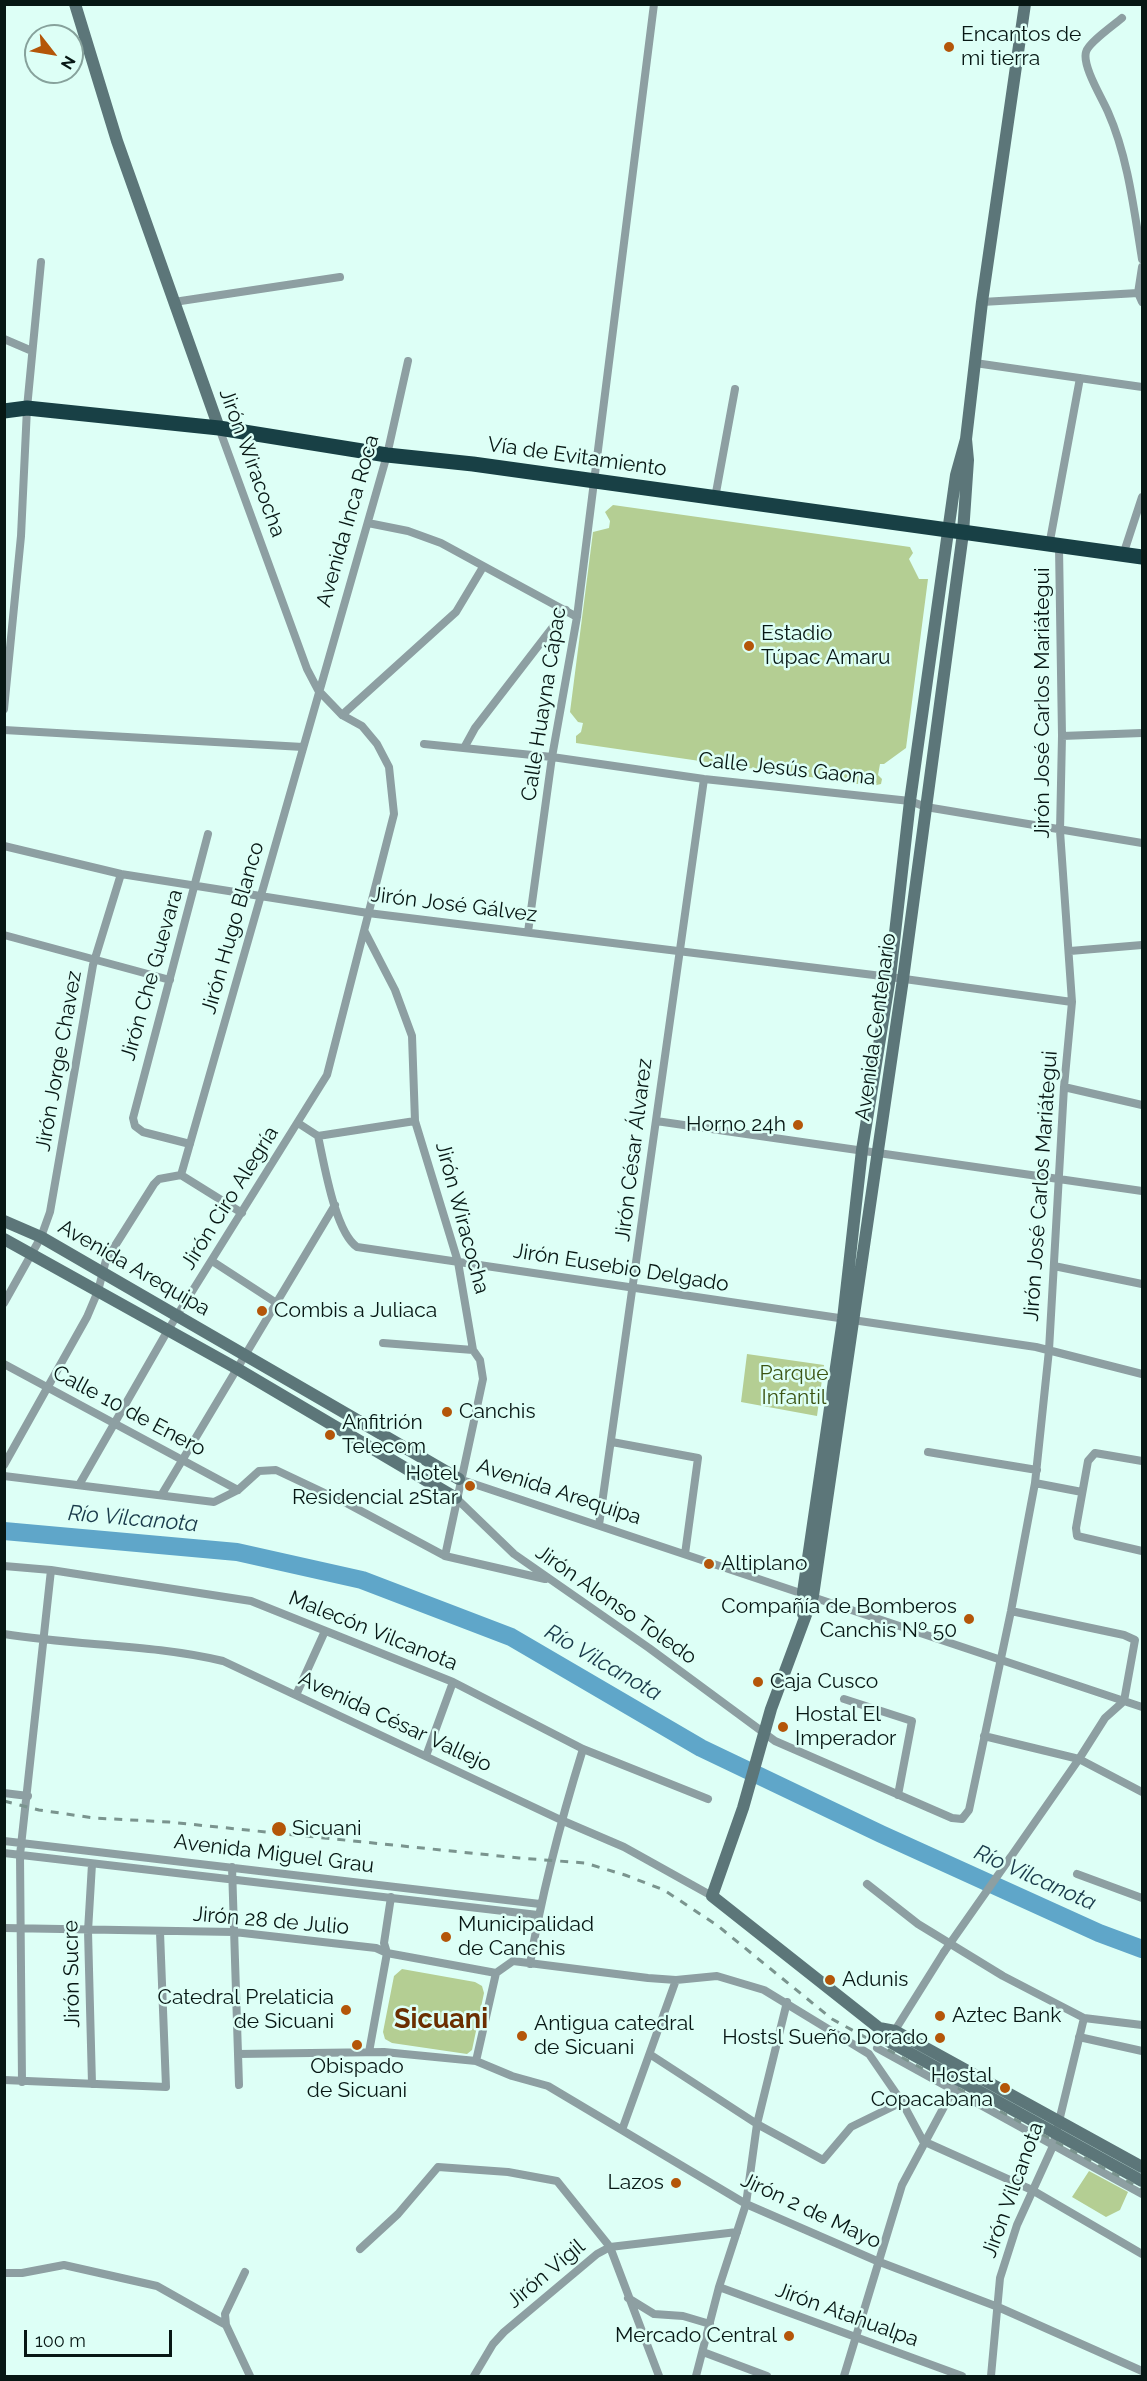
<!DOCTYPE html>
<html>
<head>
<meta charset="utf-8">
<style>
	body { margin:0 }
	#map { position:relative; width:1147px; height:2381px; overflow:hidden; background:#ddfff6; font-family:Raleway,sans-serif }
	canvas { display:block }
	.frame { position:absolute; inset:0; border:6px solid #071714; pointer-events:none }
	.north { position:absolute; left:24px; top:24px; width:60px; height:60px; box-sizing:border-box; background:#ddfff6; border:2px solid #87a29c; border-radius:50%; rotate:121deg; font-size:16px; font-weight:700; line-height:24px; text-align:center; color:#071714 }
	.north::after { content:''; display:block; margin:auto; width:21px; height:27px; background:#b45609; clip-path:polygon(50% 0,100% 100%,50% 72%,0 100%) }
	.scale { position:absolute; left:24px; top:2330px; width:148px; height:27px; box-sizing:border-box; border:3px solid #071714; border-top:0; padding-left:8px; font-size:18px; line-height:21px; white-space:nowrap; color:#071714; -webkit-text-stroke:4px #ddfff6; paint-order:stroke }
</style>
</head>
<body>
<div id="map">
<canvas width="1147" height="2381"></canvas>
<div class="frame"></div>
<div class="north">N</div>
<div class="scale">100 m</div>
</div>
<script>
const ctx = document.querySelector('canvas').getContext('2d');
ctx.lineJoin = 'round';
function fill(path, color) { ctx.fillStyle = color; ctx.fill(path, 'evenodd'); }
function strokePath(path, color, width, dash) { ctx.strokeStyle = color; ctx.lineWidth = width; ctx.lineCap = dash ? 'butt' : 'round'; ctx.setLineDash(dash || []); ctx.stroke(path); }
function write(font, color, halo, rows, align = 'center') {
  ctx.font = font + ' Raleway,sans-serif'; ctx.lineWidth = 5; ctx.setLineDash([]); ctx.textBaseline = 'middle'; ctx.strokeStyle = halo; ctx.fillStyle = color; for (const [text, x, y, turn = 0] of rows) {
    ctx.save(); ctx.translate(x, y); ctx.rotate((+turn || 0) * Math.PI / 180); ctx.textAlign = isNaN(turn) ? turn : align; if (halo) ctx.strokeText(text, 0, 0); ctx.fillText(text, 0, 0); ctx.restore();
  }
}
fill(new Path2D(`
	M 613,505 L 910,547 L 913,553 L 909,559 L 919,579 L 928,579 L 906,748 L 884,764 L 880,764 L 878,775 L 882,779 L 881,784 L 872,786 L 576,743 L 576,736 L 581,732 L 583,723 L 578,722 L 570,712 L 593,532 L 609,528 L 610,521 L 605,512 Z
	M 747,1354 L 824,1365 L 817,1416 L 741,1402 Z
	M 402,1969 L 475,1982 L 482,1986 L 484,1993 L 472,2050 L 467,2054 L 392,2043 L 385,2039 L 383,2032 L 394,1976 Z
	M 1089,2171 L 1128,2192 L 1120,2210 L 1106,2217 L 1072,2197 Z`), '#b4ce93');
strokePath(new Path2D(`
	M 4,1531 L 237,1552 L 362,1580 L 511,1637 L 701,1748 L 881,1834 L 1099,1933 L 1142,1949`), '#5fa6c9', 18);
strokePath(new Path2D(`
	M 1122,18 C 1114,25 1088,43 1086,52 C 1082,66 1102,98 1108,112 C 1128,157 1134,210 1142,259
	M 1138,293 L 1142,267
	M 174,302 L 340,277
	M 982,302 L 1138,293 L 1142,302
	M 4,339 L 32,351
	M 975,363 L 1142,387
	M 715,498 L 735,389
	M 368,523 L 408,531 L 441,543 L 577,617
	M 1049,546 L 1080,378
	M 1123,555 L 1142,497
	M 4,709 L 21,536 L 27,408 L 41,262
	M 342,715 L 456,612 L 483,567
	M 4,730 L 303,747
	M 1062,736 L 1142,733
	M 424,744 L 552,757 L 704,779 L 910,801 L 926,807 L 1142,843
	M 464,748 L 475,728 L 566,610
	M 4,846 L 121,874 L 368,913 L 890,977 L 1072,1002
	M 365,932 L 395,990 L 412,1036 L 415,1121 L 458,1262 L 473,1350 L 480,1360 L 483,1379 L 445,1556
	M 528,932 L 552,757 L 577,617 L 654,4
	M 4,935 L 170,980
	M 1070,951 L 1142,945
	M 1064,1087 L 1142,1105
	M 656,1121 L 1142,1191
	M 298,1123 L 318,1136 C 324,1163 335,1232 357,1247 L 1036,1347 L 1142,1374
	M 318,1136 L 415,1121
	M 190,1144 L 143,1132 L 135,1126 L 133,1118 L 208,834
	M 181,1175 L 387,455 L 408,361
	M 181,1175 L 242,1213
	M 212,1261 L 275,1302
	M 1054,1266 L 1142,1284
	M 4,1303 L 41,1237 L 50,1212 L 93,965 L 121,874
	M 383,1343 L 473,1350
	M 4,1364 L 238,1490
	M 612,1442 L 698,1458 L 685,1554
	M 928,1452 L 1037,1470
	M 1142,1461 L 1095,1453 L 1088,1461 L 1076,1528 L 1077,1536 L 1142,1551
	M 4,1465 L 87,1317 L 98,1291 L 106,1260 L 154,1184 L 159,1179 L 181,1175
	M 4,1476 L 214,1502 L 238,1490 L 259,1471 L 276,1470 L 348,1504 L 445,1556 L 545,1579
	M 459,1479 L 1142,1707
	M 1035,1483 L 1082,1492
	M 79,1485 L 168,1330 L 327,1075 L 394,814 L 389,767 L 377,744 L 362,726 L 342,715 L 318,690 L 307,669 L 219,428
	M 162,1494 L 335,1205
	M 456,1498 L 514,1554 L 649,1648 L 775,1741 L 952,1818 L 962,1819 L 969,1810 L 1011,1611 L 1035,1483 L 1049,1350 L 1064,1087 L 1072,1002 L 1060,831 L 1062,736 L 1059,547
	M 599,1525 L 704,779
	M 4,1566 L 51,1570 L 251,1601 L 453,1682 L 583,1749 L 708,1799
	M 4,1634 C 77,1646 152,1644 223,1661 L 561,1820 L 624,1847 L 712,1896
	M 296,1695 L 325,1631
	M 844,1699 L 912,1721 L 898,1795
	M 984,1736 L 1079,1759 L 1142,1792
	M 426,1756 L 453,1682
	M 4,1793 L 28,1796
	M 4,1841 L 540,1904
	M 4,1853 C 182,1873 360,1893 538,1915
	M 1010,1858 L 1079,1759 L 1105,1718 L 1124,1701 L 1135,1640 L 1124,1635 L 1011,1611
	M 232,1867 L 239,2085
	M 1077,1874 L 1142,1898
	M 867,1884 L 918,1924 L 1003,1976 L 1084,2018 L 1142,2025
	M 4,1928 L 234,1932 L 376,1948 L 387,1953 L 496,1973
	M 530,1964 C 542,1891 561,1820 583,1749
	M 496,1973 L 513,1961 L 648,1978 L 676,1980 L 717,1976 L 764,1990 L 869,2054 L 902,2102 L 923,2141 L 1032,2190 L 1142,2254
	M 892,2035 L 944,1952
	M 1079,2037 L 1142,2051
	M 877,2048 L 1142,2194
	M 369,2052 L 387,1953 L 384,1943 L 391,1897
	M 238,2054 L 384,2052 L 476,2061 L 512,2076 L 548,2086 L 746,2204 L 877,2261 L 998,2307 L 1142,2371
	M 651,2055 L 757,2124 L 823,2160 L 851,2127 L 902,2102
	M 476,2061 L 496,1973
	M 4,2080 L 166,2087 L 160,1932
	M 22,2082 L 20,1855 L 51,1570
	M 92,2084 L 88,1931 L 92,1864
	M 622,2130 L 676,1980
	M 360,2249 L 398,2214 L 438,2167 L 508,2172 L 557,2181 L 610,2247 L 659,2376
	M 245,2272 L 225,2314 L 226,2325 L 250,2376
	M 4,2273 L 22,2273 L 64,2265 L 157,2286 L 226,2325
	M 719,2287 L 962,2376
	M 628,2298 L 654,2314 L 683,2316 L 710,2324
	M 703,2352 L 767,2376
	M 474,2376 L 493,2344 L 504,2332 L 597,2254 L 610,2247 L 737,2232
	M 696,2376 L 719,2287 L 746,2204 L 757,2124 L 787,2002
	M 844,2376 L 902,2185 L 960,2077
	M 991,2376 L 1000,2278 L 1017,2225 L 1053,2146 L 1084,2018`), '#8d9fa2', 8);
strokePath(new Path2D(`
	M 75,4 L 117,141 L 219,428
	M 966,439 L 968,460 L 963,533 L 903,979 L 813,1596 L 771,1709 L 743,1808 L 712,1896 L 879,2028 L 888,2041 L 1142,2181
	M 4,1221 L 41,1237 L 459,1479
	M 4,1239 L 236,1368 L 456,1498
	M 803,1614 L 803,1592 L 843,1319 L 862,1150 L 890,977 L 910,801 L 956,475 L 966,439 L 982,302 L 1025,4
	M 879,2028 L 895,2031 L 1142,2167`), '#5c7679', 12);
strokePath(new Path2D(`
	M 4,411 L 27,408 L 219,428 L 387,455 L 473,464 L 1142,557`), '#184045', 15);
strokePath(new Path2D(`
	M 4,1801 L 39,1810 L 94,1818 L 169,1822 L 519,1858 L 585,1863 L 625,1875 L 664,1890 L 718,1926 L 832,2019 L 1142,2189`), '#7a948e', 3, [8, 8]);
strokePath(new Path2D(`
	M 944,1952 L 1010,1858`), '#8d9fa2', 8);
for (const [x, y, r, color] of [
	[949,47,6,"#b45609"],
	[749,646,6,"#b45609"],
	[798,1125,6,"#b45609"],
	[262,1311,6,"#b45609"],
	[447,1412,6,"#b45609"],
	[330,1435,6,"#b45609"],
	[470,1486,6,"#b45609"],
	[709,1564,6,"#b45609"],
	[969,1619,6,"#b45609"],
	[758,1682,6,"#b45609"],
	[783,1727,6,"#b45609"],
	[279,1829,8,"#b45609"],
	[446,1937,6,"#b45609"],
	[830,1980,6,"#b45609"],
	[346,2010,6,"#b45609"],
	[940,2016,6,"#b45609"],
	[522,2036,6,"#b45609"],
	[940,2038,6,"#b45609"],
	[357,2045,6,"#b45609"],
	[1005,2088,6,"#b45609"],
	[676,2183,6,"#b45609"],
	[789,2336,6,"#b45609"]
]) { const dot = new Path2D(); dot.arc(x, y, r, 0, 2 * Math.PI); ctx.fillStyle = color; ctx.fill(dot); strokePath(dot, '#ddfff6', 2); }
write('21px', '#071714', '#ddfff6', [
	["Encantos de",961,35],
	["mi tierra",961,59],
	["Estadio",761,634],
	["Túpac Amaru",761,658],
	["Horno 24h",786,1125,"right"],
	["Combis a Juliaca",274,1311],
	["Canchis",459,1412],
	["Anfitrión",342,1423],
	["Telecom",342,1447],
	["Hotel",458,1474,"right"],
	["Residencial 2Star",458,1498,"right"],
	["Altiplano",721,1564],
	["Compañía de Bomberos",957,1607,"right"],
	["Canchis Nº 50",957,1631,"right"],
	["Caja Cusco",770,1682],
	["Hostal El",795,1715],
	["Imperador",795,1739],
	["Sicuani",292,1829],
	["Municipalidad",458,1925],
	["de Canchis",458,1949],
	["Adunis",842,1980],
	["Catedral Prelaticia",334,1998,"right"],
	["de Sicuani",334,2022,"right"],
	["Aztec Bank",952,2016],
	["Antigua catedral",534,2024],
	["de Sicuani",534,2048],
	["Hostsl Sueño Dorado",928,2038,"right"],
	["Obispado",357,2067,"center"],
	["de Sicuani",357,2091,"center"],
	["Hostal",993,2076,"right"],
	["Copacabana",993,2100,"right"],
	["Lazos",664,2183,"right"],
	["Mercado Central",777,2336,"right"]
], 'left');
write('21px', '#071714', '#ddfff6', [
	["Vía de Evitamiento",577,457,8],
	["Jirón Wiracocha",252,463,70],
	["Avenida Inca Roca",348,521,-74],
	["Jirón José Carlos Mariátegui",1043,703,-90],
	["Calle Huayna Cápac",544,704,-81],
	["Calle Jesús Gaona",787,769,6],
	["Jirón José Gálvez",454,905,7],
	["Jirón Hugo Blanco",233,928,-74],
	["Jirón Che Guevara",152,975,-74],
	["Avenida Centenario",876,1027,-82],
	["Jirón Jorge Chavez",59,1061,-80],
	["Jirón César Álvarez",634,1150,-83],
	["Jirón José Carlos Mariátegui",1041,1186,-86],
	["Jirón Ciro Alegría",230,1198,-58],
	["Jirón Wiracocha",462,1218,75],
	["Avenida Arequipa",134,1268,30],
	["Jirón Eusebio Delgado",621,1268,9],
	["Calle 10 de Enero",129,1411,28],
	["Avenida Arequipa",559,1492,18],
	["Jirón Alonso Toledo",616,1605,35],
	["Malecón Vilcanota",373,1631,22],
	["Avenida César Vallejo",395,1722,25],
	["Avenida Miguel Grau",274,1854,7],
	["Jirón 28 de Julio",271,1921,5],
	["Jirón Sucre",72,1974,-91],
	["Jirón Vilcanota",1013,2190,-70],
	["Jirón 2 de Mayo",811,2211,25],
	["Jirón Vigil",546,2274,-40],
	["Jirón Atahualpa",847,2315,20]
]);
write('21px', '#3c5413', '#ddfff6', [
	["Parque",794,1374],
	["Infantil",794,1398]
]);
write('italic 22px', '#193a4a', '#ddfff6', [
	["Río Vilcanota",133,1519,5],
	["Río Vilcanota",603,1663,30],
	["Río Vilcanota",1035,1878,24]
]);
write('bold 27px', '#6b2f01', '#ddfff6', [
	["Sicuani",441,2020]
]);
</script>
</body>
</html>
